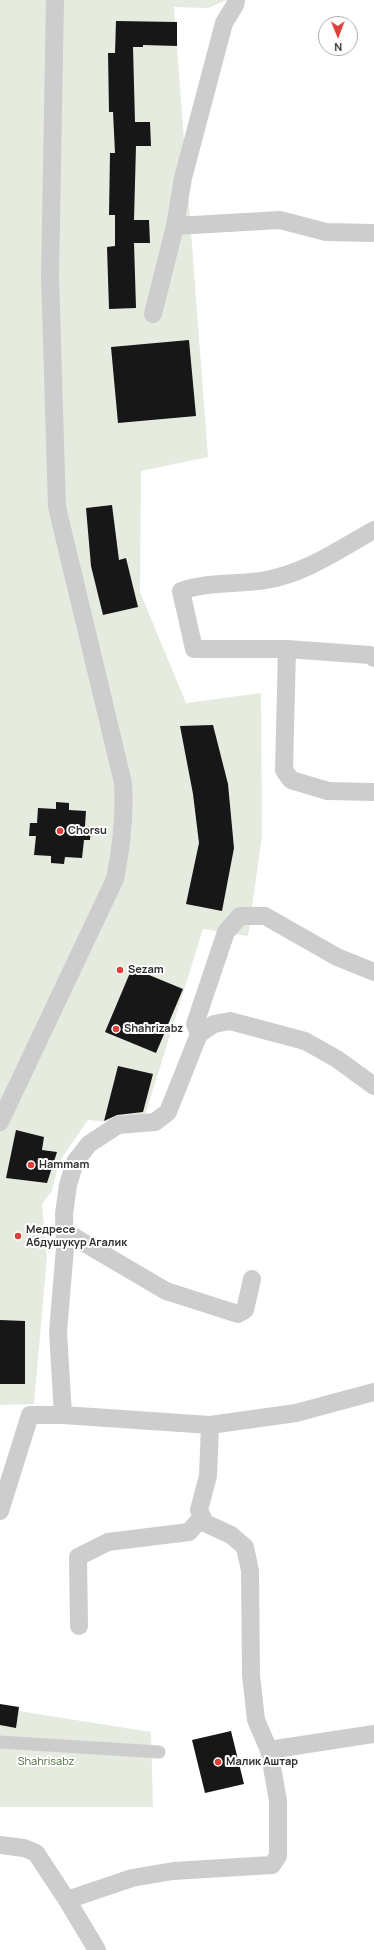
<!DOCTYPE html>
<html>
<head>
<meta charset="utf-8">
<style>
	body { margin:0 }
	#map { position:relative; width:374px; height:1950px; overflow:hidden; background:#fff; font-family:Manrope,sans-serif }
	canvas { display:block }
	.north { position:absolute; left:318px; top:16px; width:40px; height:40px; box-sizing:border-box; background:#fff; border:1px solid #acacac; border-radius:50%; rotate:179deg; font-size:11px; font-weight:700; line-height:16px; text-align:center; color:#303030 }
	.north::after { content:''; display:block; margin:auto; width:14px; height:18px; background:#df3f3a; clip-path:polygon(50% 0,100% 100%,50% 72%,0 100%) }
</style>
</head>
<body>
<div id="map">
<canvas width="374" height="1950"></canvas>
<div class="north">N</div>
</div>
<script>
const ctx = document.querySelector('canvas').getContext('2d');
ctx.lineJoin = 'round';
function fill(path, color) { ctx.fillStyle = color; ctx.fill(path, 'evenodd'); }
function strokePath(path, color, width, dash) { ctx.strokeStyle = color; ctx.lineWidth = width; ctx.lineCap = dash ? 'butt' : 'round'; ctx.setLineDash(dash || []); ctx.stroke(path); }
function write(font, color, halo, rows, align = 'center') {
  ctx.font = font + ' Manrope,sans-serif'; ctx.lineWidth = 4; ctx.setLineDash([]); ctx.textBaseline = 'middle'; ctx.strokeStyle = halo; ctx.fillStyle = color; for (const [text, x, y, turn = 0] of rows) {
    ctx.save(); ctx.translate(x, y); ctx.rotate((+turn || 0) * Math.PI / 180); ctx.textAlign = isNaN(turn) ? turn : align; if (halo) ctx.strokeText(text, 0, 0); ctx.fillText(text, 0, 0); ctx.restore();
  }
}
fill(new Path2D(`
	M 0,0 L 227,0 L 208,8 L 174,7 L 208,457 L 141,471 L 140,592 L 186,703 L 261,693 L 262,836 L 248,936 L 203,929 L 142,1125 L 88,1120 L 59,1162 L 52,1191 L 42,1204 L 47,1256 L 34,1404 L 0,1405 Z
	M 0,1708 L 151,1732 L 153,1807 L 0,1807 Z`), '#e5ecdf');
fill(new Path2D(`
	M 116,21 L 177,22 L 177,46 L 143,45 L 143,47 L 133,47 L 135,122 L 150,122 L 151,146 L 136,146 L 134,220 L 149,220 L 150,243 L 134,243 L 136,308 L 109,309 L 107,247 L 115,246 L 115,215 L 109,215 L 110,153 L 115,153 L 113,112 L 109,112 L 108,53 L 115,53 Z
	M 189,340 L 196,416 L 118,423 L 111,347 Z
	M 112,505 L 119,560 L 126,558 L 138,607 L 103,615 L 91,566 L 86,508 Z
	M 213,725 L 228,784 L 234,848 L 222,911 L 186,904 L 199,843 L 193,794 L 180,726 Z
	M 56,802 L 69,803 L 69,810 L 86,811 L 85,826 L 91,827 L 90,840 L 84,840 L 82,858 L 65,857 L 64,864 L 51,863 L 51,856 L 34,855 L 36,836 L 29,836 L 30,823 L 37,823 L 38,808 L 56,809 Z
	M 132,968 L 183,989 L 156,1053 L 105,1032 Z
	M 118,1066 L 153,1074 L 143,1112 L 117,1115 L 104,1121 Z
	M 16,1130 L 44,1137 L 42,1150 L 57,1152 L 47,1183 L 6,1178 Z
	M 0,1320 L 25,1321 L 25,1384 L 0,1384 Z
	M 0,1704 L 19,1707 L 16,1728 L 0,1725 Z
	M 231,1731 L 244,1784 L 205,1793 L 192,1740 Z`), '#171717');
strokePath(new Path2D(`
	M 0,1742 L 159,1752`), '#cdcdcd', 13);
strokePath(new Path2D(`
	M 236,0 L 235,5 L 224,23 L 183,178 L 175,226 L 280,220 L 326,232 L 374,233
	M 153,314 L 175,226
	M 374,530 C 340,549 306,573 266,580 C 238,585 209,581 181,591 L 194,649 L 287,649 L 284,770 L 291,780 L 328,791 L 374,792
	M 287,649 L 370,655 L 374,658
	M 374,972 L 337,957 L 265,916 L 240,916 L 226,932 L 195,1024 L 199,1034 L 214,1024 L 230,1021 L 305,1041 L 337,1059 L 374,1086
	M 0,1122 L 115,879 C 122,845 125,817 123,783 L 57,507 L 50,276 L 55,0
	M 64,1231 L 166,1291 L 238,1314 L 245,1310 L 252,1279
	M 63,1415 L 58,1332 L 65,1248 L 64,1214 L 68,1185 L 75,1162 L 89,1144 L 118,1125 L 155,1122 L 168,1112 L 199,1034
	M 0,1511 L 30,1415 L 63,1415 L 210,1425 L 296,1413 L 374,1392
	M 79,1626 L 78,1557 L 108,1542 L 189,1532 L 202,1517
	M 269,1750 L 374,1734
	M 0,1845 L 24,1848 L 36,1853 L 67,1900
	M 97,1950 L 67,1900 L 132,1878 L 173,1871 L 272,1865 L 278,1856 L 278,1801 L 269,1750 L 256,1720 L 251,1675 L 250,1571 L 245,1547 L 231,1535 L 205,1523 L 199,1510 L 208,1476 L 210,1425`), '#cdcdcd', 18);
for (const [x, y, r, color] of [
	[60,831,4,"#df3f3a"],
	[120,970,4,"#df3f3a"],
	[116,1029,4,"#df3f3a"],
	[31,1165,4,"#df3f3a"],
	[18,1236,4,"#df3f3a"],
	[218,1762,4,"#df3f3a"]
]) { const dot = new Path2D(); dot.arc(x, y, r, 0, 2 * Math.PI); ctx.fillStyle = color; ctx.fill(dot); strokePath(dot, '#fff', 1.5); }
write('bold 11px', '#303030', '#fff', [
	["Chorsu",68,831],
	["Sezam",128,970],
	["Shahrizabz",124,1029],
	["Hammam",39,1165],
	["Медресе",26,1230],
	["Абдушукур Агалик",26,1243],
	["Малик Аштар",226,1762]
], 'left');
write('11px', '#4e6b3e', '#fff', [
	["Shahrisabz",46,1762]
]);
</script>
</body>
</html>
